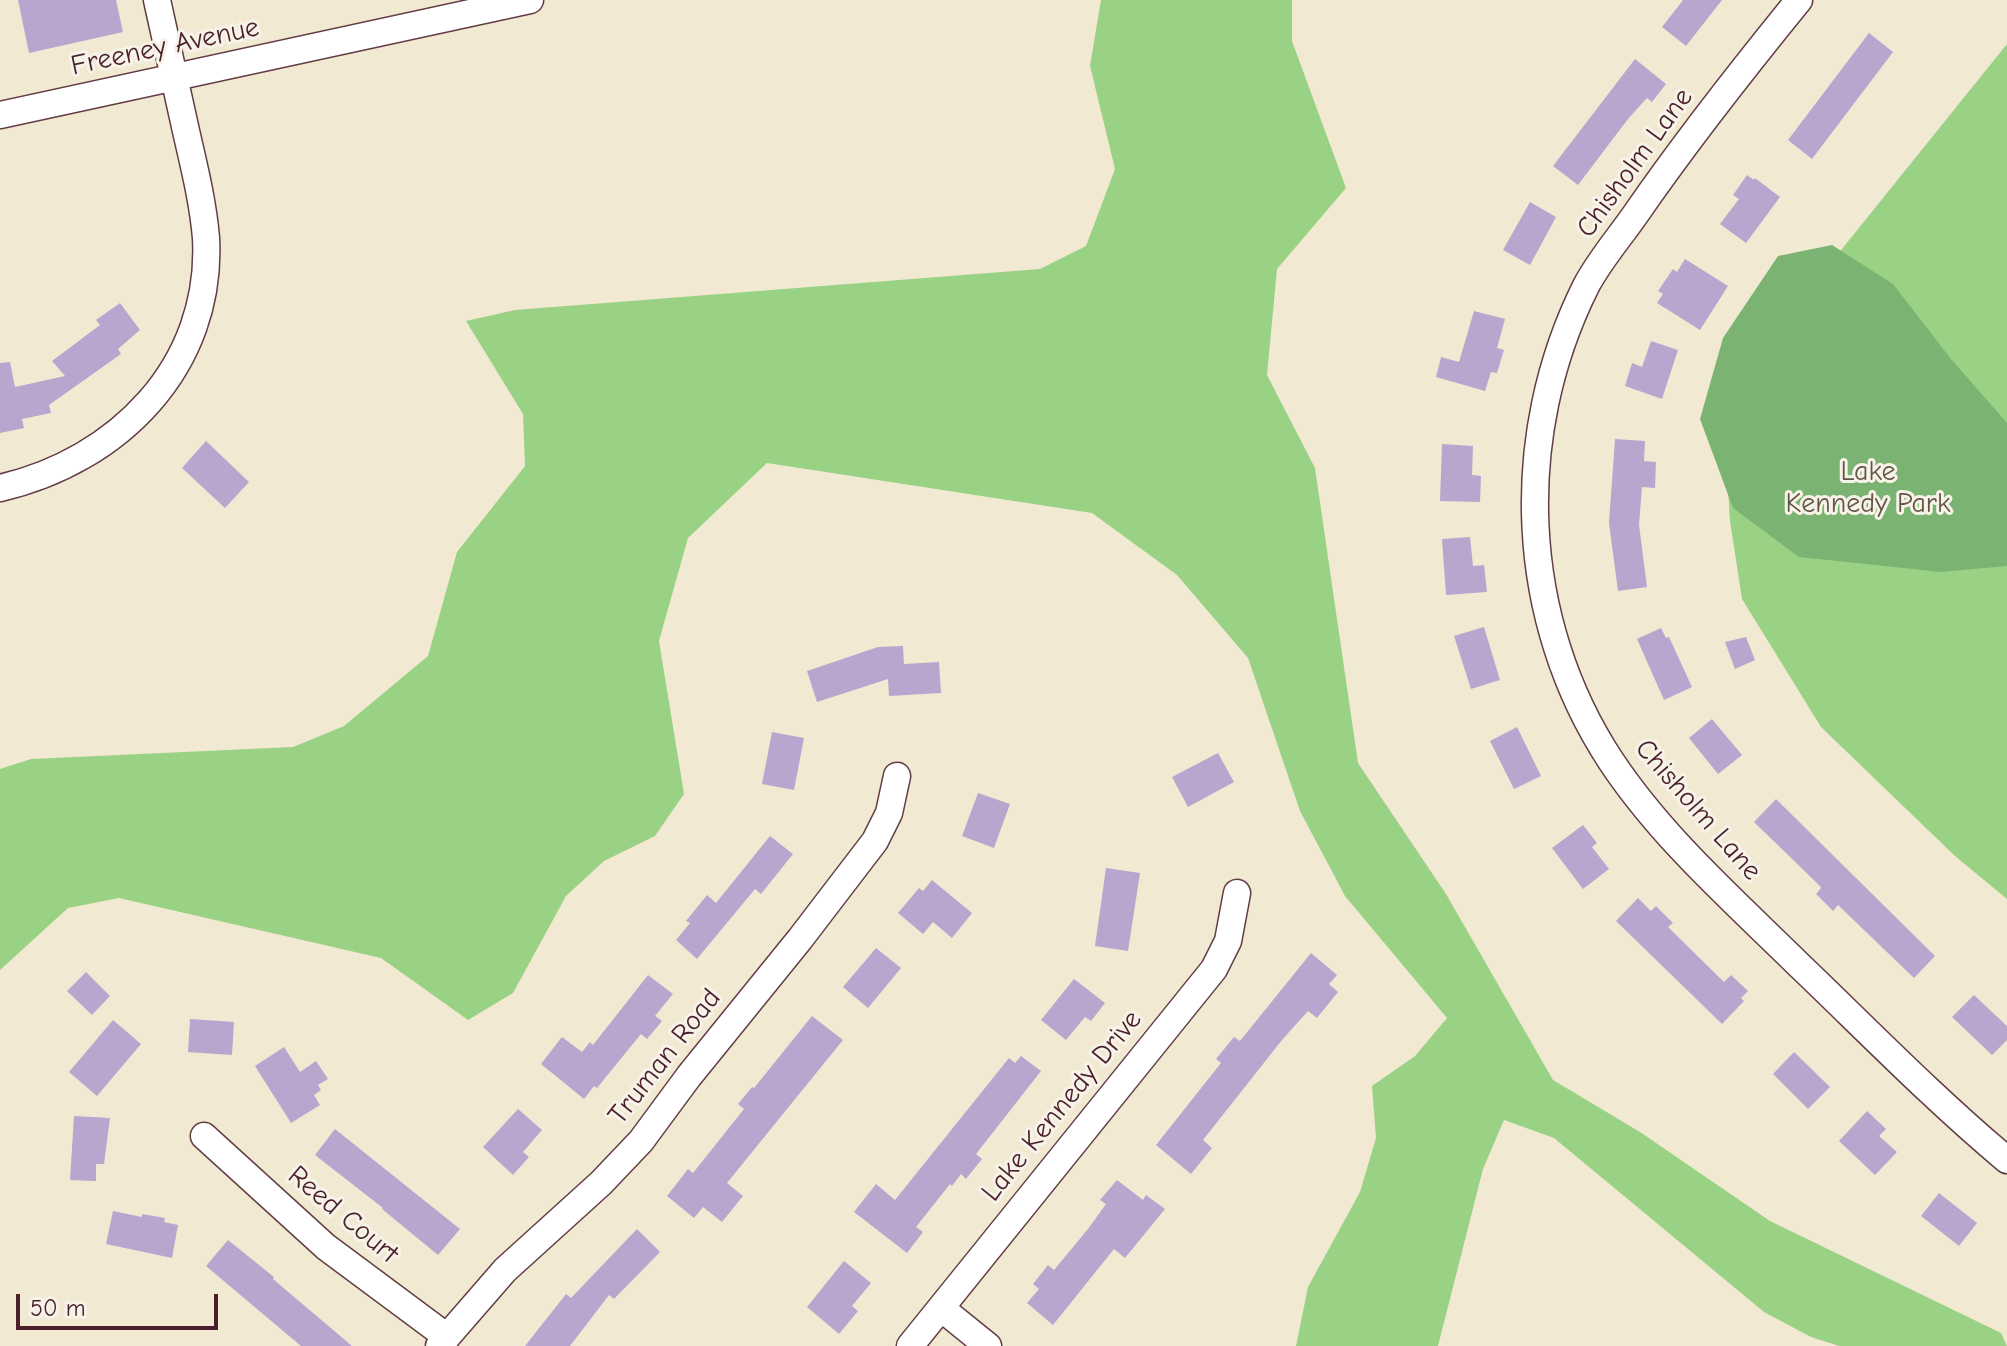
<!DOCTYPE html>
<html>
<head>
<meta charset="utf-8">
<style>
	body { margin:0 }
	#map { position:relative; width:2007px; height:1346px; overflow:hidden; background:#f2e9d3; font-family:"Comic Neue",sans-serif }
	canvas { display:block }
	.scale { position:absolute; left:16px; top:1294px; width:202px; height:36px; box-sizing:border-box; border:4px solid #4a1f2b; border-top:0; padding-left:10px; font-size:24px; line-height:28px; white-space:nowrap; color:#4a1f2b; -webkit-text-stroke:6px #f7f3e8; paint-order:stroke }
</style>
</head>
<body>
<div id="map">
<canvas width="2007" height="1346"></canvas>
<div class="scale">50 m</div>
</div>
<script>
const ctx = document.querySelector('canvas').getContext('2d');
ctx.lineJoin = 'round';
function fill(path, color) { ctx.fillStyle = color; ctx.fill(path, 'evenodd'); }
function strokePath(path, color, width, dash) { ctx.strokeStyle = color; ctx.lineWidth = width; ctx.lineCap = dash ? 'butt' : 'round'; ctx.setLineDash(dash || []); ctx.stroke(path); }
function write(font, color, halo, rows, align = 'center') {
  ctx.font = font + ' "Comic Neue",sans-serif'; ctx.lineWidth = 6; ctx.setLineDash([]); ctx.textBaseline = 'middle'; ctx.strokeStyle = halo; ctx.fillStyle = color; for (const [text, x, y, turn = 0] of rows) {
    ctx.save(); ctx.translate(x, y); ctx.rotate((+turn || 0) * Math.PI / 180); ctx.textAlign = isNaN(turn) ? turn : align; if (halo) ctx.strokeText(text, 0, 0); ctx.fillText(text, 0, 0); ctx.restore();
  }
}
fill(new Path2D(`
	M 1101,0 L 1292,0 L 1292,41 L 1346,188 L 1277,269 L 1267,375 L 1315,468 L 1358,763 L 1446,894 L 1553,1080 L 1640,1132 L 1770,1221 L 2001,1333 L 2007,1346 L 1839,1346 L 1811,1337 L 1764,1312 L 1554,1138 L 1504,1120 L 1483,1169 L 1438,1346 L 1296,1346 L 1308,1287 L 1360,1192 L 1376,1138 L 1372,1086 L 1415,1056 L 1447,1018 L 1345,896 L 1300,811 L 1248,658 L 1177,575 L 1092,513 L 767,463 L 688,538 L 659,641 L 684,794 L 655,836 L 604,861 L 566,896 L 513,993 L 468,1020 L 381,958 L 119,898 L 68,908 L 0,970 L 0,769 L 31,759 L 293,747 L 344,726 L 428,656 L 457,552 L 525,466 L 523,414 L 466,321 L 515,310 L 1040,269 L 1086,246 L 1115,169 L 1090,66 Z
	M 2007,44 L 2007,899 L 1955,856 L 1821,727 L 1742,599 L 1730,521 L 1726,456 L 1792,311 Z`), '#9ad285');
fill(new Path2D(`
	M 1832,245 L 1893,284 L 1951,359 L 2007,423 L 2007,566 L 1941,572 L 1799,557 L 1733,508 L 1700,419 L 1723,338 L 1778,256 Z`), '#7bb472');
fill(new Path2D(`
	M 18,0 L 116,0 L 123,32 L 29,53 Z
	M 1683,0 L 1722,0 L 1686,46 L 1662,27 Z
	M 1869,33 L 1893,52 L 1812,159 L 1788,140 Z
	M 1635,59 L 1666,84 L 1652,102 L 1647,98 L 1628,119 L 1578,185 L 1553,166 Z
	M 1747,175 L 1754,180 L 1755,178 L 1780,197 L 1746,243 L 1720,224 L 1739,199 L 1733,195 Z
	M 1530,202 L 1556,217 L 1530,265 L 1503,250 Z
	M 1685,259 L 1728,286 L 1700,330 L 1657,303 L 1663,294 L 1658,291 L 1673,269 L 1677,272 Z
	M 120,303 L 140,330 L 118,349 L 121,354 L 49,405 L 51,413 L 22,419 L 24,428 L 0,433 L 0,363 L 10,362 L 15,387 L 65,376 L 52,361 L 100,325 L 96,320 Z
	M 1474,311 L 1505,319 L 1497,348 L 1504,350 L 1497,373 L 1491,372 L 1485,391 L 1436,377 L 1441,357 L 1459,362 Z
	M 1651,341 L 1678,350 L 1662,399 L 1625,386 L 1632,363 L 1642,367 Z
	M 1615,439 L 1645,441 L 1644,461 L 1656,462 L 1655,488 L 1642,487 L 1639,525 L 1647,587 L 1618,591 L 1609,523 Z
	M 206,441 L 249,482 L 225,508 L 182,468 Z
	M 1442,444 L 1473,446 L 1472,475 L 1481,476 L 1480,502 L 1440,501 Z
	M 1470,537 L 1473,566 L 1484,565 L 1487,592 L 1446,595 L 1442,539 Z
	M 1484,627 L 1500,680 L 1471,689 L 1454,636 Z
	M 1661,628 L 1666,638 L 1669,637 L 1692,687 L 1664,700 L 1637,639 Z
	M 1746,637 L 1755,660 L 1735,669 L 1725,642 Z
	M 903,646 L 904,664 L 939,662 L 941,693 L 889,696 L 888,679 L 817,702 L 807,671 L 878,647 Z
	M 1712,719 L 1742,755 L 1718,774 L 1689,738 Z
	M 1517,727 L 1541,776 L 1514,789 L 1490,741 Z
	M 772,732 L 804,738 L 794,790 L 762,784 Z
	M 1218,753 L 1234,782 L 1188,807 L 1172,777 Z
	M 978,793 L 1010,804 L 994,848 L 962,836 Z
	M 1776,799 L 1935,956 L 1914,978 L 1838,905 L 1833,911 L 1816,894 L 1821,888 L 1820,886 L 1754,822 Z
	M 1583,825 L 1597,843 L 1592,847 L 1609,869 L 1583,889 L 1552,848 Z
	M 770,836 L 793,854 L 761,894 L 755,889 L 697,959 L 676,940 L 690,923 L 686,921 L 707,895 L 716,903 Z
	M 1106,868 L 1140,873 L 1128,951 L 1095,946 Z
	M 932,880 L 972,913 L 952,938 L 933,922 L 923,934 L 898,913 L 919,888 L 923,891 Z
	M 1638,898 L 1651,911 L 1656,906 L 1673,923 L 1668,927 L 1724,982 L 1731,975 L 1748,991 L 1741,998 L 1744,1001 L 1722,1024 L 1616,921 Z
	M 876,948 L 901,968 L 868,1008 L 843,987 Z
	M 1311,953 L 1337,975 L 1329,984 L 1338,992 L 1317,1018 L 1308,1011 L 1282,1040 L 1203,1140 L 1212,1148 L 1191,1174 L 1156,1145 L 1221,1063 L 1216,1059 L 1234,1037 L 1240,1041 Z
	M 86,972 L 110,996 L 92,1015 L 67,991 Z
	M 648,975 L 673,994 L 655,1016 L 662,1021 L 647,1039 L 641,1034 L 597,1088 L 594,1086 L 584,1099 L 541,1064 L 562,1037 L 582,1052 L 590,1042 L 593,1045 Z
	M 1074,979 L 1105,1003 L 1091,1021 L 1085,1017 L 1066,1040 L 1041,1020 Z
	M 1974,995 L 2007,1026 L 2007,1040 L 1992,1055 L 1952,1017 Z
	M 812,1016 L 843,1040 L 727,1183 L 743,1196 L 722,1222 L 703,1207 L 694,1218 L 667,1196 L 688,1169 L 693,1173 L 744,1109 L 738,1104 L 752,1087 L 754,1088 Z
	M 190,1019 L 234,1022 L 232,1055 L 188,1052 Z
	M 113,1020 L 141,1044 L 97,1096 L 69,1072 Z
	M 284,1047 L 300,1072 L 316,1061 L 328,1079 L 318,1085 L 321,1090 L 314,1095 L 320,1105 L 291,1123 L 255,1066 Z
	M 1794,1052 L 1830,1087 L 1808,1109 L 1773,1074 Z
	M 1021,1056 L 1041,1071 L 976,1154 L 982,1159 L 966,1179 L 961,1174 L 952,1186 L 950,1184 L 916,1227 L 923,1232 L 907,1253 L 854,1212 L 876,1184 L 895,1200 L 1009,1058 L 1015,1063 Z
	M 518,1109 L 542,1130 L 523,1152 L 529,1157 L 513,1175 L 483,1147 Z
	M 1867,1111 L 1886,1129 L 1879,1136 L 1897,1152 L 1875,1175 L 1839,1141 Z
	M 74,1116 L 110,1118 L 104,1164 L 96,1164 L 96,1181 L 70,1180 Z
	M 335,1129 L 460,1229 L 438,1255 L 382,1209 L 383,1208 L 315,1155 Z
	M 1117,1180 L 1143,1200 L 1146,1195 L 1165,1209 L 1125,1258 L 1114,1249 L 1053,1325 L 1027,1303 L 1039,1289 L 1033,1284 L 1048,1265 L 1054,1270 L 1088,1229 L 1106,1204 L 1100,1200 Z
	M 1939,1193 L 1977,1223 L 1959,1246 L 1921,1216 Z
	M 113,1211 L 142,1217 L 142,1214 L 165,1218 L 164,1222 L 178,1225 L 172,1258 L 106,1244 Z
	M 637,1229 L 660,1252 L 614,1299 L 609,1295 L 570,1346 L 525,1346 L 566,1294 L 571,1298 Z
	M 228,1240 L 274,1277 L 273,1279 L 352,1346 L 301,1346 L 206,1266 Z
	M 844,1261 L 871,1283 L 852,1306 L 858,1311 L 839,1334 L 807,1307 Z`), '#baa5ce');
const minor = new Path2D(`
	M 1799,0 C 1742,70 1686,141 1635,215 C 1619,238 1599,261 1586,286 C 1511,436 1518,620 1611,761 C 1662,838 1734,901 1799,965 C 1868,1031 1934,1099 2007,1160
	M 0,115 L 530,0
	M 0,488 C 118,461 213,366 206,238 C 203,202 194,166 186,131 C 176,87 167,44 157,0
	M 204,1136 L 326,1247 L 447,1337
	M 941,1308 L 988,1346
	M 439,1346 L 505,1270 L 601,1183 L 641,1141 L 689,1076 L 800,939 L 875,841 L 889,813 L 897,776
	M 910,1346 L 1214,969 L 1228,941 L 1237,893`);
strokePath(minor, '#633d44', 29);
strokePath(minor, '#fff', 26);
write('28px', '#4a1f2b', '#f7f3e8', [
	["Freeney Avenue",165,47,-12],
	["Chisholm Lane",1635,163,-54],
	["Chisholm Lane",1698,810,49],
	["Truman Road",665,1057,-52],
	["Lake Kennedy Drive",1062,1106,-51],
	["Reed Court",343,1215,40]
]);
write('28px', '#625546', '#f7f3e8', [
	["Lake",1868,472],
	["Kennedy Park",1868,504]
]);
</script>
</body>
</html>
